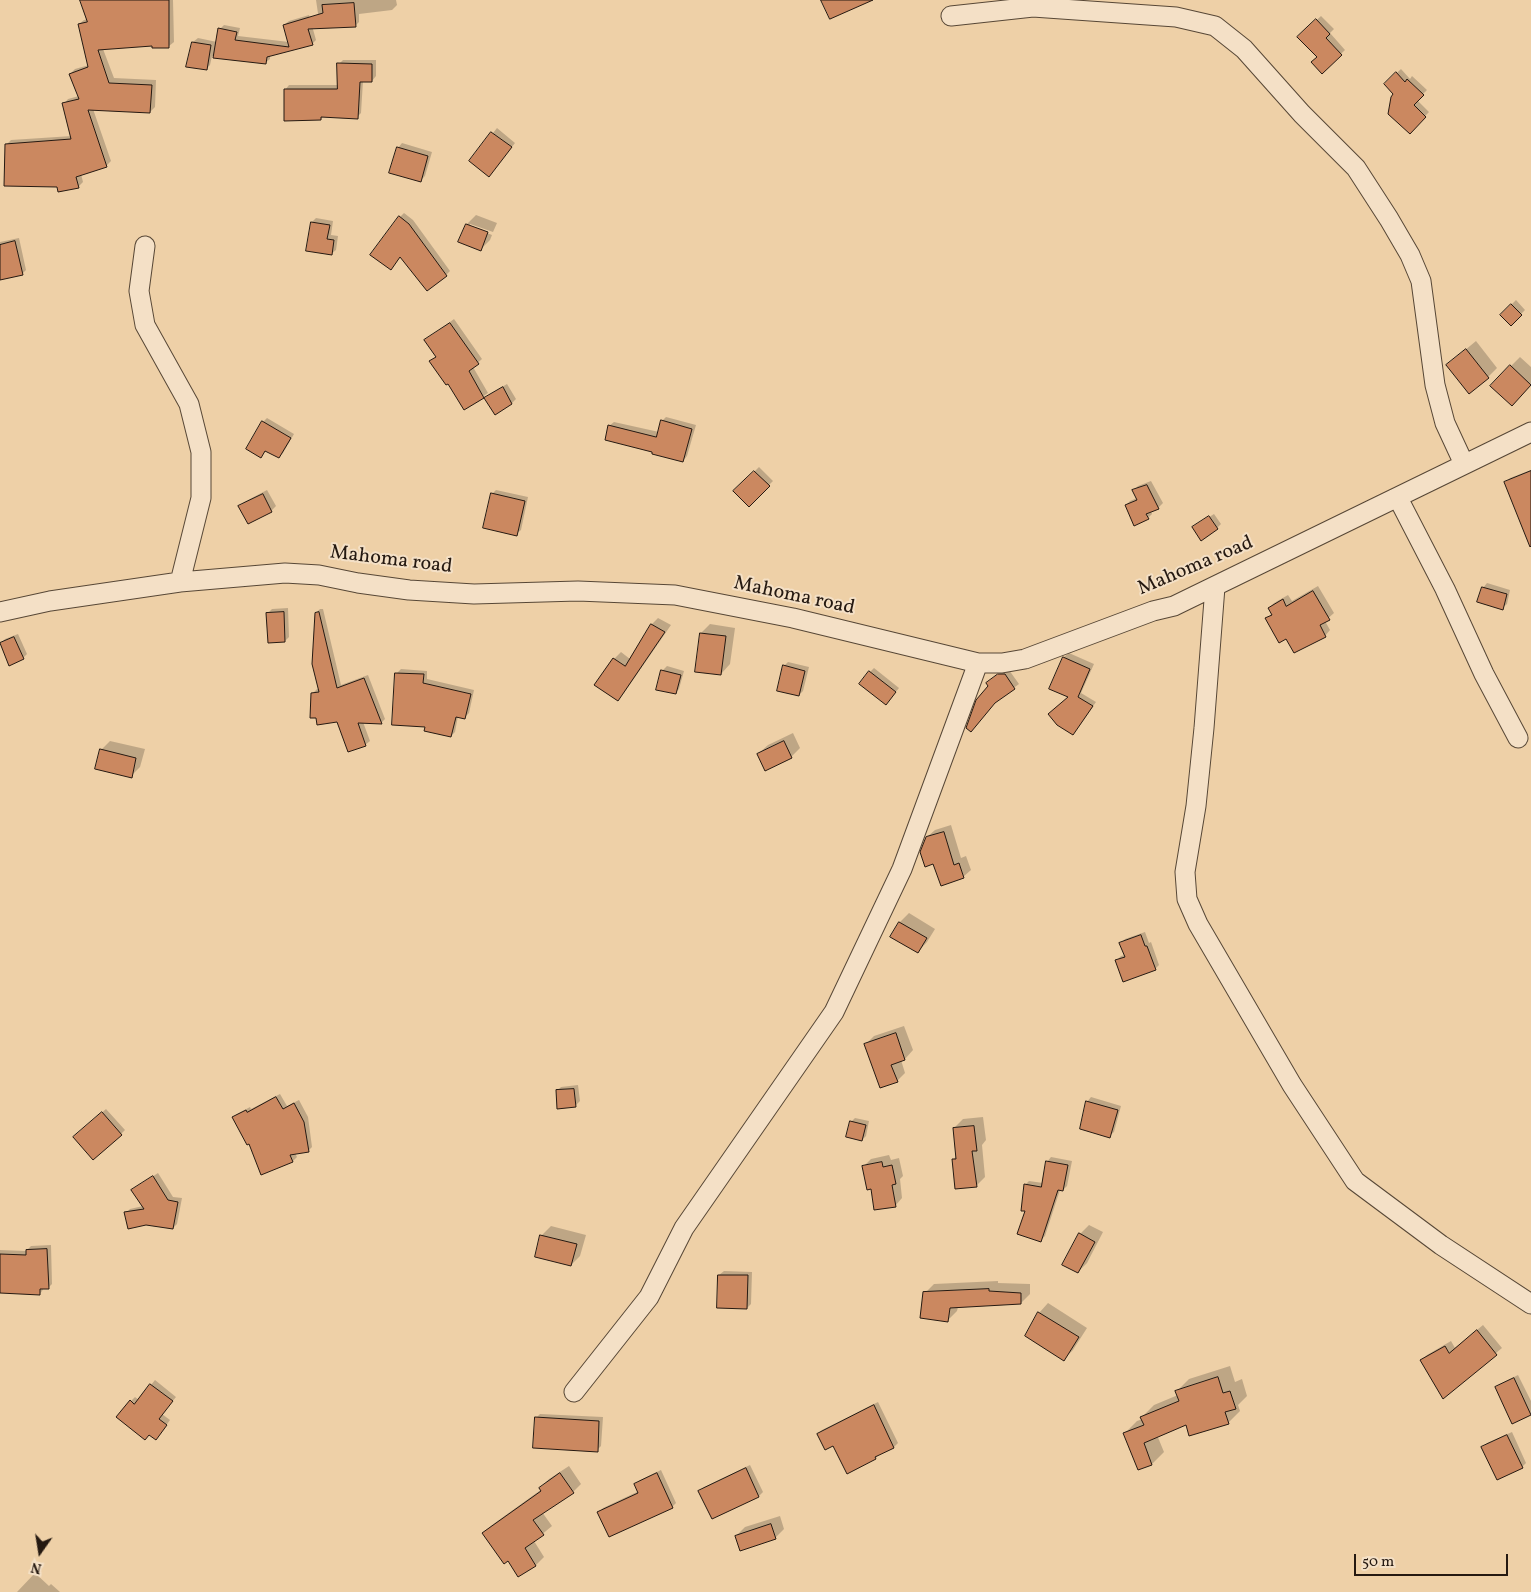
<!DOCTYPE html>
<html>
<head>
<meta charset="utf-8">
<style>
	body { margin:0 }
	#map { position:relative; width:1531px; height:1592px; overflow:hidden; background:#eed0a7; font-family:Vollkorn,serif }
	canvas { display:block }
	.north { position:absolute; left:15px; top:1527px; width:50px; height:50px; -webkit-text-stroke:4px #f4e0c6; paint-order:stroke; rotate:193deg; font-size:14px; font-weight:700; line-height:20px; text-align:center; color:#251911 }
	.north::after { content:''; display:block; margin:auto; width:18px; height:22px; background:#251911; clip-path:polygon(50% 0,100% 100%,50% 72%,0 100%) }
	.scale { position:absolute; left:1354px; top:1554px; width:154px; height:22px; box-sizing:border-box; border:2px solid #251911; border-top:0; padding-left:6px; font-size:15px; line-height:18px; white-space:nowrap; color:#251911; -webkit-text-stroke:4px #f4e0c6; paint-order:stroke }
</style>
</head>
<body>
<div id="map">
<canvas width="1531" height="1592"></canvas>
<div class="north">N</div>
<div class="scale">50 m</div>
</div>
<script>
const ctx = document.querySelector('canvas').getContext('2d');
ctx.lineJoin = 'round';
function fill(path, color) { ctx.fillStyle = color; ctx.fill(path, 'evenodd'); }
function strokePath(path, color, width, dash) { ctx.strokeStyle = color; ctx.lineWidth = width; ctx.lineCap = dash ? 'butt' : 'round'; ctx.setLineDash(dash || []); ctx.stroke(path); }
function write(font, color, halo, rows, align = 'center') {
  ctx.font = font + ' Vollkorn,serif'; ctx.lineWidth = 4; ctx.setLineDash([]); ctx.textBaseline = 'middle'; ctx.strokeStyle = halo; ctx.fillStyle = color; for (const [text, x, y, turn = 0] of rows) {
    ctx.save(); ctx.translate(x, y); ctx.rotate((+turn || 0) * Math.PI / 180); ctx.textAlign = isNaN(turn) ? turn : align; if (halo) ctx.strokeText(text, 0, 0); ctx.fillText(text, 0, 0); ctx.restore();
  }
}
fill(new Path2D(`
	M 82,0 L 173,0 L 174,42 L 169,46 L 153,45 L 103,49 L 114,78 L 156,80 L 155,107 L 150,112 L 93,109 L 111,161 L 106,166 L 81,174 L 83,182 L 78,187 L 58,186 L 6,145 L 11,140 L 72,136 L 64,104 L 68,99 L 79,96 L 70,74 L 75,69 L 89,65 L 79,24 L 84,20 L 87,19 Z
	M 316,0 L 396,0 L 397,5 L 392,10 L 359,14 L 359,22 L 355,26 L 320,27 Z
	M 309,15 L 316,40 L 312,44 L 270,55 L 270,59 L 265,63 L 212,56 L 210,65 L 206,69 L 193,42 L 198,38 L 217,42 L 220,29 L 224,25 L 240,28 L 238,36 L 289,42 L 284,25 L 289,21 Z
	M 1321,16 L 1334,29 L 1330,33 L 1345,50 L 1322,72 L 1318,56 L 1299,37 Z
	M 343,60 L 376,60 L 376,76 L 372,81 L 363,81 L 361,113 L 357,117 L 324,116 L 321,119 L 285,90 L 289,85 L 339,85 L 339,64 Z
	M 1401,69 L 1410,79 L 1412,76 L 1427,90 L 1417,100 L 1429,112 L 1410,132 L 1395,94 L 1385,84 Z
	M 497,128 L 515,143 L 493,171 L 471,161 Z
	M 402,143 L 432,152 L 425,176 L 420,181 L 398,148 Z
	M 404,213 L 413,220 L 450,271 L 446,275 L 401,256 L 395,264 L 400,217 Z
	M 476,215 L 497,223 L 493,232 L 470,224 L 470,226 L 492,235 L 490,240 L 481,249 L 460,242 L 467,224 Z
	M 316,218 L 333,221 L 331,235 L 338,236 L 336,250 L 331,254 L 312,222 Z
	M 19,238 L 26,270 L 22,274 L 0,279 L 0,242 Z
	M 1516,300 L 1525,310 L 1511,324 L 1501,315 Z
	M 454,319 L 482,359 L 473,367 L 488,393 L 464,409 L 448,382 L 431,361 L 437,356 L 426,340 Z
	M 1476,341 L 1497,368 L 1488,377 L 1447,365 Z
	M 1520,357 L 1531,367 L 1531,384 L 1512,404 L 1511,366 Z
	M 507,384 L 516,399 L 512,403 L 495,413 L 486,398 L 490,394 Z
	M 666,417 L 696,425 L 687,456 L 683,461 L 654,451 L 609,426 L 614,422 L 659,432 L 662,421 Z
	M 267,418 L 294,434 L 283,453 L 279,457 L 267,450 L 261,456 L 263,422 Z
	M 759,467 L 773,481 L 749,505 L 735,491 Z
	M 1531,470 L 1531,504 L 1506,482 L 1510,478 Z
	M 1151,481 L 1163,503 L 1158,508 L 1151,511 L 1152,514 L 1148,518 L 1126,505 L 1130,501 L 1137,498 L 1134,490 L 1138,486 Z
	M 267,490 L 276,506 L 271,511 L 248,523 L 240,506 L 244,502 Z
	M 496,490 L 528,497 L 521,530 L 516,534 L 492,494 Z
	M 1214,514 L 1221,524 L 1217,528 L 1198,524 Z
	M 1487,583 L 1510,590 L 1507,604 L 1502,608 L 1483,588 Z
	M 1318,586 L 1334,613 L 1325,621 L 1330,630 L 1325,636 L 1287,637 L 1267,619 L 1272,613 L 1269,608 L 1274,603 L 1288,595 L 1292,601 Z
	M 288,608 L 289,637 L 285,641 L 268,613 L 272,609 Z
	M 320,609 L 323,609 L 341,685 L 368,675 L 385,719 L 381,723 L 363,722 L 370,741 L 365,745 L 338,720 L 312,694 L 317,689 L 320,689 L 316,613 Z
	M 658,618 L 671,625 L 624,693 L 617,700 L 614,659 L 621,652 L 630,659 L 652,624 Z
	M 710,624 L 735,628 L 730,664 L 721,674 L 701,633 Z
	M 18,634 L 27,654 L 23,658 L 1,643 L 5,639 Z
	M 1069,653 L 1094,664 L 1081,693 L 1096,702 L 1077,729 L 1070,696 L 1051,688 L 1064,657 Z
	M 788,662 L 809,667 L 803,691 L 799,695 L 784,666 Z
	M 667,666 L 684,671 L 679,689 L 675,693 L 662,671 Z
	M 874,668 L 899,688 L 890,699 L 870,672 Z
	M 401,669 L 427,671 L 427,679 L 474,690 L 469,713 L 465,717 L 458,716 L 455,732 L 451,736 L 426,725 L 396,674 Z
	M 1009,670 L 1019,684 L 996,701 L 987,683 L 1003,671 Z
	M 793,733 L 800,748 L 791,757 L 758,754 L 768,745 Z
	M 110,741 L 145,749 L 140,767 L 131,776 L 101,750 Z
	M 951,825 L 961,858 L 966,856 L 971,870 L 963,877 L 927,837 L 935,830 Z
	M 909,913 L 935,929 L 927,942 L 918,952 L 900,922 Z
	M 1145,932 L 1149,943 L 1151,942 L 1159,965 L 1155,969 L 1117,960 L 1121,956 L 1125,955 L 1121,943 L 1125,939 Z
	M 904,1026 L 913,1050 L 905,1059 L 901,1060 L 905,1073 L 897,1081 L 866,1044 L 874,1036 Z
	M 578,1085 L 580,1101 L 575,1106 L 557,1091 L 561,1087 Z
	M 280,1094 L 287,1106 L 299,1100 L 308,1117 L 312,1147 L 308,1151 L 295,1153 L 297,1157 L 293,1161 L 250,1142 L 233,1118 L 237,1114 L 250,1107 L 251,1109 Z
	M 1091,1097 L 1121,1106 L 1114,1132 L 1109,1136 L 1087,1102 Z
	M 106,1109 L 125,1130 L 121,1134 L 79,1133 Z
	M 983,1117 L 986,1140 L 982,1145 L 985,1177 L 976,1186 L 953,1160 L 957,1155 L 954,1128 L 963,1119 Z
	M 855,1118 L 869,1121 L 866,1136 L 862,1140 L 851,1122 Z
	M 889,1155 L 891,1160 L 899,1158 L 903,1176 L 900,1179 L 902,1198 L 895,1206 L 872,1188 L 864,1166 L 871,1159 Z
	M 1051,1157 L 1072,1161 L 1067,1186 L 1063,1190 L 1060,1190 L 1045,1236 L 1041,1240 L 1026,1210 L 1025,1185 L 1029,1181 L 1043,1183 L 1047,1162 Z
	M 158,1173 L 173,1197 L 182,1198 L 177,1224 L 173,1228 L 126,1213 L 130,1209 L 143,1206 L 132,1190 Z
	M 1089,1225 L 1103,1232 L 1087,1263 L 1078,1272 L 1080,1234 Z
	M 551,1226 L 586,1235 L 580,1256 L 571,1265 L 536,1256 L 542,1235 Z
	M 51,1245 L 52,1284 L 48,1288 L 44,1288 L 40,1294 L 0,1292 L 0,1250 L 26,1251 L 31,1246 Z
	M 724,1271 L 752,1272 L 751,1304 L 747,1308 L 719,1275 Z
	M 998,1281 L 998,1283 L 1030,1284 L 1030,1294 L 1021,1303 L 958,1307 L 957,1311 L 948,1320 L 925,1293 L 934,1284 Z
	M 1048,1303 L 1087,1328 L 1073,1350 L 1064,1359 L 1027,1336 L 1039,1313 Z
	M 1483,1325 L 1502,1348 L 1443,1397 L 1422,1360 L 1427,1355 L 1451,1341 L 1455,1348 Z
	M 1230,1366 L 1235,1382 L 1242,1379 L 1247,1396 L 1238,1405 L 1240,1411 L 1228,1423 L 1187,1423 L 1157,1435 L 1164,1452 L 1152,1464 L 1125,1433 L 1137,1421 L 1143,1419 L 1142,1417 L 1154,1405 L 1178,1395 L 1177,1391 L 1189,1379 Z
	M 1518,1375 L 1531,1401 L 1531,1414 L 1513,1422 L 1496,1388 L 1500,1384 Z
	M 155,1380 L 176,1397 L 162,1414 L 170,1420 L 160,1434 L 150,1434 L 131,1401 L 135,1397 L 139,1400 Z
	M 878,1402 L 898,1443 L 894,1447 L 880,1453 L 876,1458 L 847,1472 L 833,1444 L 818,1434 L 822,1430 Z
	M 540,1414 L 603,1417 L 601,1446 L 597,1450 L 536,1418 Z
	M 1512,1432 L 1526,1463 L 1522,1467 L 1483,1447 L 1487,1443 Z
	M 750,1465 L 763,1492 L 759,1496 L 700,1491 L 704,1487 Z
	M 569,1466 L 581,1484 L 573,1492 L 542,1512 L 552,1526 L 534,1541 L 544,1557 L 536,1565 L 518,1576 L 508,1559 L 483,1533 L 492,1525 L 542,1489 L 540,1488 L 549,1479 Z
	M 661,1470 L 676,1503 L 672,1507 L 598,1513 L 603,1508 L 639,1491 L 636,1484 L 640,1480 Z
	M 780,1516 L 784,1529 L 775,1538 L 736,1536 L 745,1527 Z
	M 35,1573 L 49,1586 L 51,1584 L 60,1592 L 17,1592 Z`), '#0003');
const building = new Path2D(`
	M 80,0 L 169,0 L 169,48 L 152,48 L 152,46 L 98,50 L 109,83 L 152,85 L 150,113 L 88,110 L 107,167 L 76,177 L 79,188 L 58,192 L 57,187 L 4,186 L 5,144 L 71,139 L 62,103 L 79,99 L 69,74 L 88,67 L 78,24 L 87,22 Z
	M 821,0 L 873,0 L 830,19 Z
	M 354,3 L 356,27 L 308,29 L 313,45 L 267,57 L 266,64 L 213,58 L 218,28 L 237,32 L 235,40 L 289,47 L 283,25 L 323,13 L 322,5 Z
	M 1316,19 L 1330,34 L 1326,38 L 1342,55 L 1322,74 L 1311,62 L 1317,57 L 1297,37 Z
	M 192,42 L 211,45 L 207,70 L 186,67 Z
	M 337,63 L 372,64 L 372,82 L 360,82 L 358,119 L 321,117 L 321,120 L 284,121 L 284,89 L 337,89 Z
	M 1396,72 L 1405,82 L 1407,79 L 1424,95 L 1414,105 L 1426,117 L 1410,134 L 1388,114 L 1391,97 L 1393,94 L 1384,84 Z
	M 491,132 L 512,147 L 489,177 L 469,161 Z
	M 397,147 L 428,156 L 421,182 L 389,173 Z
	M 399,216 L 409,224 L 447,276 L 427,291 L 400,257 L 391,270 L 370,255 Z
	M 311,222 L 330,225 L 327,239 L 334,240 L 332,255 L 306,251 Z
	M 466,224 L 488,232 L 481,251 L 458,242 Z
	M 15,241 L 23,275 L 0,280 L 0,245 Z
	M 1511,304 L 1522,315 L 1511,326 L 1500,315 Z
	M 450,323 L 479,364 L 469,371 L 484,398 L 464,410 L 448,384 L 446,385 L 429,361 L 436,357 L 424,340 Z
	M 1466,349 L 1489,378 L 1469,394 L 1446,365 Z
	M 1510,365 L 1531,385 L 1512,406 L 1490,386 Z
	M 503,387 L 512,404 L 495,415 L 484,398 Z
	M 661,420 L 692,429 L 683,462 L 652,454 L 652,452 L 605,440 L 608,425 L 656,437 Z
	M 262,421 L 291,438 L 279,458 L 265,451 L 261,458 L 246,449 Z
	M 754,471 L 770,486 L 749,507 L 733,491 Z
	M 1531,471 L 1531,546 L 1530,547 L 1504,482 Z
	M 1147,485 L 1159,509 L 1146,514 L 1149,519 L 1134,526 L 1125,505 L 1137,500 L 1132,490 Z
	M 491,493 L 525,501 L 517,536 L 483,528 Z
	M 263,494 L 272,512 L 248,524 L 238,506 Z
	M 1209,516 L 1218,529 L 1201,541 L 1192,527 Z
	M 1482,587 L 1507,594 L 1503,610 L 1477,602 Z
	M 1313,591 L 1330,620 L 1320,625 L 1326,637 L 1294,653 L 1286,639 L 1279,643 L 1265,618 L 1272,615 L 1268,608 L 1283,599 L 1286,606 Z
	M 284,612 L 285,642 L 268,643 L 266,613 Z
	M 319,612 L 337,688 L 364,678 L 382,724 L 358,723 L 366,746 L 348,752 L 337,722 L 317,725 L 316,718 L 310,718 L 311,693 L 319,692 L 312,664 L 315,613 Z
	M 651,624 L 665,632 L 618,701 L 594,685 L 613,658 L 625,666 Z
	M 700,633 L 726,636 L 721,675 L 695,672 Z
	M 14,637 L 24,659 L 9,666 L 0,643 Z
	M 1063,657 L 1090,669 L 1078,697 L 1093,706 L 1073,735 L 1057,725 L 1048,714 L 1068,697 L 1049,689 Z
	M 783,665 L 805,671 L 799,696 L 777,691 Z
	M 661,670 L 681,675 L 676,694 L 656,690 Z
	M 869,671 L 896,692 L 886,705 L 859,684 Z
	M 395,673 L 424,674 L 423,683 L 471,694 L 465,719 L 456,717 L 451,737 L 424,731 L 425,727 L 392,725 Z
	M 998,674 L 1005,674 L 1015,689 L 995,703 L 971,732 L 966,728 L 976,700 L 988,686 L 986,683 Z
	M 784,741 L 792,758 L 765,771 L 757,754 Z
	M 100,749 L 136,758 L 132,778 L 95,769 Z
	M 944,832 L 954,865 L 959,863 L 964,878 L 941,886 L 933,864 L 925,867 L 920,852 L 926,837 Z
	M 899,922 L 927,938 L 918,953 L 890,937 Z
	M 1141,935 L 1145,946 L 1147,946 L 1156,970 L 1123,982 L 1115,960 L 1125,957 L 1119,943 Z
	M 896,1033 L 905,1060 L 891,1065 L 898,1082 L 880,1088 L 864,1044 Z
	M 574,1089 L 576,1107 L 557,1109 L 556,1090 Z
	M 276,1097 L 283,1109 L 294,1103 L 304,1122 L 309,1152 L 290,1155 L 293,1162 L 261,1175 L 249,1144 L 247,1145 L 232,1117 L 246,1110 L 247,1112 Z
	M 1086,1101 L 1118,1110 L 1110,1138 L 1080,1129 Z
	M 102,1112 L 122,1135 L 93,1160 L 73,1137 Z
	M 850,1121 L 866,1125 L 862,1141 L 846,1137 Z
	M 974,1126 L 977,1151 L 972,1151 L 977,1187 L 955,1189 L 952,1159 L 956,1159 L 953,1128 Z
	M 1046,1161 L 1068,1165 L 1063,1191 L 1058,1190 L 1041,1242 L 1017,1234 L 1025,1211 L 1021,1211 L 1024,1184 L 1041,1187 Z
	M 882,1162 L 883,1167 L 892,1165 L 896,1184 L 892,1185 L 896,1207 L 874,1210 L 871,1189 L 867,1190 L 862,1166 Z
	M 153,1176 L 168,1200 L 178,1202 L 173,1229 L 146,1225 L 128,1229 L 124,1212 L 144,1209 L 131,1190 Z
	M 1079,1233 L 1095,1242 L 1078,1273 L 1062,1265 Z
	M 540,1235 L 577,1244 L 571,1266 L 535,1257 Z
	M 47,1249 L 49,1289 L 40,1289 L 40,1295 L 0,1293 L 0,1254 L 26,1255 L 26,1250 Z
	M 718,1275 L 748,1275 L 747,1309 L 717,1308 Z
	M 989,1289 L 989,1291 L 1021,1293 L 1021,1304 L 950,1308 L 948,1322 L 920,1318 L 923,1292 Z
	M 1038,1312 L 1079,1337 L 1064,1361 L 1025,1336 Z
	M 1477,1330 L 1497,1355 L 1443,1399 L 1420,1360 L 1445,1346 L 1449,1353 Z
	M 1218,1377 L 1223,1393 L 1230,1391 L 1236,1409 L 1225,1412 L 1229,1424 L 1189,1436 L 1186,1425 L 1144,1443 L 1152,1465 L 1138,1470 L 1123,1433 L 1144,1425 L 1140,1417 L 1179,1401 L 1175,1391 Z
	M 1514,1378 L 1531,1415 L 1512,1424 L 1495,1387 Z
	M 150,1384 L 173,1401 L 159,1419 L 167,1425 L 156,1440 L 149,1435 L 145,1440 L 116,1417 L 130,1400 L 134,1404 Z
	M 874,1405 L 894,1448 L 875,1457 L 876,1459 L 847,1474 L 833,1446 L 825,1450 L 817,1434 Z
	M 535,1417 L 599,1421 L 598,1452 L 533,1448 Z
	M 1507,1435 L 1523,1468 L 1497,1480 L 1481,1447 Z
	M 746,1468 L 759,1497 L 712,1519 L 698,1491 Z
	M 560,1473 L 574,1493 L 533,1520 L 544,1535 L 525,1548 L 536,1566 L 518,1577 L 508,1561 L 504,1564 L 482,1533 L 541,1491 L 539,1488 Z
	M 657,1473 L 673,1508 L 609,1537 L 597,1512 L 638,1493 L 634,1484 Z
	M 771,1524 L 776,1539 L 740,1551 L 735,1536 Z`);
fill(building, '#cb8860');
strokePath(building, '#251911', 1);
const street = new Path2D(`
	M 951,16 L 1033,7 L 1176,17 L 1215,26 L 1244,49 L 1302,114 L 1356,168 L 1389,219 L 1410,255 L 1421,281 L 1435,385 L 1445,423 L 1464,464
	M 145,246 L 139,291 L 145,325 L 189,404 L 201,452 L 201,498 L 180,582
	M 1398,498 L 1445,589 L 1484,674 L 1518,738
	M 1215,587 L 1204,728 L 1196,806 L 1185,872 L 1187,899 L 1198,924 L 1292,1085 L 1355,1181 L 1441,1245 L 1531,1304
	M 0,612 L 50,601 L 180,582 L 285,573 L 319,575 L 358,583 L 409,590 L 474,594 L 578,591 L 675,595 L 793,618 L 978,663 L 1002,663 L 1025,659 L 1153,611 L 1174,606 L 1531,432
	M 574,1392 L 649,1297 L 684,1228 L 834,1012 L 902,869 L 978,663`);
strokePath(street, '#574736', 21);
strokePath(street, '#f4e0c6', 19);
write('20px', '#251911', '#f4e0c6', [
	["Mahoma road",391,561,7],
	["Mahoma road",1196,567,-23],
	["Mahoma road",794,597,12]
]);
</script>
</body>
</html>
